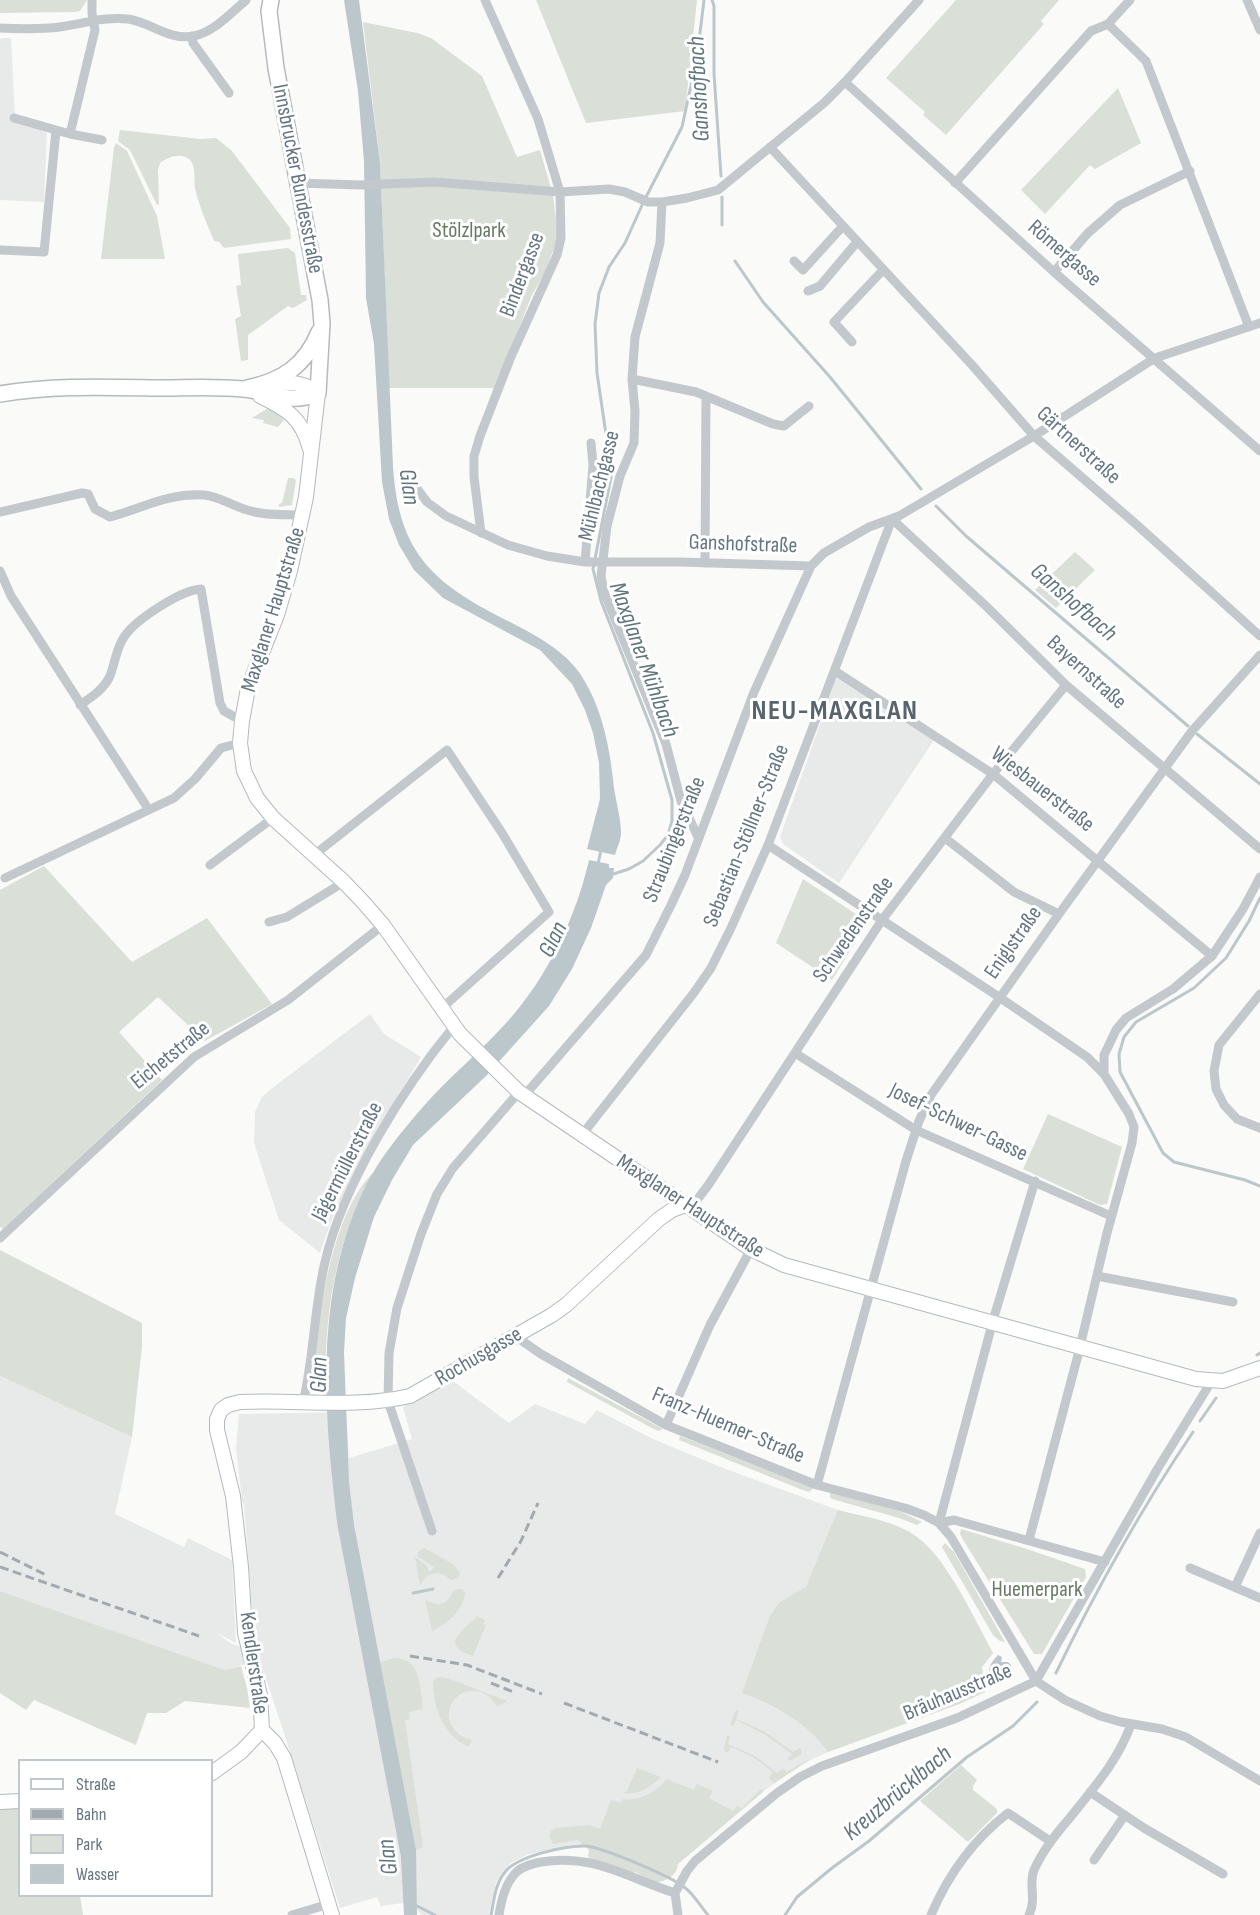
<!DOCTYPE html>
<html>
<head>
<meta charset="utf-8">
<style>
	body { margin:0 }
	#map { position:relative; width:1260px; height:1915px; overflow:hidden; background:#fafaf8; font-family:"Sofia Sans Condensed",sans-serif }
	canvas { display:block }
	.legend { position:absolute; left:18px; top:1759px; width:195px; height:138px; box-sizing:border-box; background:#fff; border:2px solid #c1c8cd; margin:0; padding:8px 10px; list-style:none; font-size:18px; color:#657683 }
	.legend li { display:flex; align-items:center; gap:12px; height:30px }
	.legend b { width:30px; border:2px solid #c1c8cd }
</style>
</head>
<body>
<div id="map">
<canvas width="1260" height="1915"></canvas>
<ul class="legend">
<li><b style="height:8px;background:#fff"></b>Straße</li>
<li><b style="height:8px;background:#a2aab0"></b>Bahn</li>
<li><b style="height:16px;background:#dadfd7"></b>Park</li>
<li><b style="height:16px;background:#bbc7cb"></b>Wasser</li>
</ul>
</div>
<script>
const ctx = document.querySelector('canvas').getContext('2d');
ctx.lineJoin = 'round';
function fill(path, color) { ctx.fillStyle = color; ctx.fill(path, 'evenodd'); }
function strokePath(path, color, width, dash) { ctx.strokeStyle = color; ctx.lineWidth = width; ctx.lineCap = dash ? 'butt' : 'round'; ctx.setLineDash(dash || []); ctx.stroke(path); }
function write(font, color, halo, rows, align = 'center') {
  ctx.font = font + ' "Sofia Sans Condensed",sans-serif'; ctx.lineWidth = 6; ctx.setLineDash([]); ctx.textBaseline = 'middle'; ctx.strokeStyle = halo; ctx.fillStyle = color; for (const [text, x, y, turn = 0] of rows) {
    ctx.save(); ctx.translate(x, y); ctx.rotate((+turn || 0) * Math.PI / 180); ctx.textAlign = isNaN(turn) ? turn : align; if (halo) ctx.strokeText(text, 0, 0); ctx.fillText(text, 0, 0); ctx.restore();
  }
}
fill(new Path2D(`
	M 4,38 L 11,38 L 15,115 L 47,133 L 44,202 L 0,200 L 0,39 Z
	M 840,678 L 934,740 L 839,883 L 783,844 L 780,837 L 836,679 Z
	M 370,1014 L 384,1034 L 421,1057 L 367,1148 L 333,1216 L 320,1253 L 279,1220 L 254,1143 L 255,1112 L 262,1097 L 271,1089 Z
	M 0,1376 L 132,1437 L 115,1514 L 184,1547 L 188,1538 L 232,1560 L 236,1643 L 215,1632 L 232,1644 L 255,1650 L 244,1504 L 242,1501 L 236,1448 L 239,1414 L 346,1412 L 349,1458 L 412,1439 L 403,1407 L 453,1381 L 509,1423 L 535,1404 L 585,1424 L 597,1410 L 653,1439 L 723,1468 L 838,1510 L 909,1531 L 925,1543 L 941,1561 L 993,1653 L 982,1667 L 985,1692 L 959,1704 L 828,1752 L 804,1763 L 764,1791 L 678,1864 L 577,1844 L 526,1855 L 511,1863 L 500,1875 L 496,1882 L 489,1915 L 422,1915 L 410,1902 L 381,1906 L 377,1897 L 340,1908 L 281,1724 L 265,1676 L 256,1661 L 225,1670 L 0,1591 Z`), '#e8e9e9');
fill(new Path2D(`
	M 0,0 L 87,0 L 80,11 L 75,12 L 0,13 Z
	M 536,0 L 697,0 L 685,111 L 586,123 Z
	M 956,0 L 1059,0 L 1041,21 L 1044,24 L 946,135 L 923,115 L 925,112 L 886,78 Z
	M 363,22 L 417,33 L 431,38 L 482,76 L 517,157 L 540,150 L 553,195 L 558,237 L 545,272 L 531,297 L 496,388 L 389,388 L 380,163 Z
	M 1118,88 L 1141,143 L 1095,169 L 1090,165 L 1045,214 L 1021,190 Z
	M 120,130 L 200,139 L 216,138 L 232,151 L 290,228 L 291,239 L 224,248 L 219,242 L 214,241 C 207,223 199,207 195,188 C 194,180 196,166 190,160 C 181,152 168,157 160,163 L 158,170 L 159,204 L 157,205 L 130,150 L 118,141 Z
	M 116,143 L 127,151 L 157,216 L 165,259 L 101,259 L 114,148 Z
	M 288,248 L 295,253 L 301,295 L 306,295 L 307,300 L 293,308 L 288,306 L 248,335 L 248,360 L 241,361 L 235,319 L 241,316 L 236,286 L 241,285 L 238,254 Z
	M 270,407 L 284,420 L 278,427 L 263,423 L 264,420 L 252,418 Z
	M 288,478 L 293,478 L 296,480 L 292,505 L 279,507 L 279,504 L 282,503 Z
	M 1075,552 L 1095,570 L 1056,608 L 1035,590 Z
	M 44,866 L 132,962 L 207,918 L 272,1004 L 205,1041 L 158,997 L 119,1032 L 162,1080 L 3,1229 L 0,1227 L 0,890 Z
	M 803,879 L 868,922 L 832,980 L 776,943 Z
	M 1048,1114 L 1122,1147 L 1107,1204 L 1100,1205 L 1023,1169 Z
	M 374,1172 C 335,1238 323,1320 326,1396 L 314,1392 C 314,1333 330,1212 374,1172 Z
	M 0,1250 L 142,1323 L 142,1347 L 132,1437 L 0,1376 Z
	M 568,1378 L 663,1429 L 658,1431 L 650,1427 L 567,1382 Z
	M 680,1436 L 814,1488 L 809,1492 L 800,1489 L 679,1440 Z
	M 830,1492 L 902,1512 L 922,1522 L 917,1525 L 899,1518 L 832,1499 L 830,1497 Z
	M 838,1510 C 861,1516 889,1520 909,1532 C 945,1552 973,1617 993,1653 L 982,1667 L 985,1692 L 959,1704 L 828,1752 C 809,1724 774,1704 742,1693 L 770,1616 L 780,1602 L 806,1587 Z
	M 961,1529 L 1027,1549 L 1085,1569 L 1086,1577 L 1042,1654 L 1034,1654 L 962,1538 L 960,1534 Z
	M 945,1543 L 954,1552 L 1005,1642 L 1000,1641 L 993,1635 L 942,1547 Z
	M 424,1548 L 453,1564 L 460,1573 L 458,1578 L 451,1580 C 440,1569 427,1571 420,1585 L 415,1557 L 427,1566 L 429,1571 L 432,1570 L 434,1567 L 417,1556 L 419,1551 Z
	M 461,1589 L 465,1592 C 464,1610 447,1624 432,1631 L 425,1599 C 436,1608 449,1605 453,1590 Z
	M 0,1591 L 225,1670 L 241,1666 L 247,1688 L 250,1708 L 185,1701 L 166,1713 L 147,1713 L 136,1745 L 34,1700 L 26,1710 L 0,1693 Z
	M 477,1616 L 485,1620 L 483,1624 L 486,1625 L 473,1656 C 439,1645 462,1632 477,1616 Z
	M 394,1658 C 422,1658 420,1689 423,1709 L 409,1712 L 410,1719 L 405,1720 L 423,1847 L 416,1850 L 380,1662 Z
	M 437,1677 L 447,1678 L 507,1701 L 497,1707 C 490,1690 466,1684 454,1700 C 441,1716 454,1737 472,1740 L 469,1747 C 443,1734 434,1711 433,1682 Z
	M 736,1710 L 739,1711 L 736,1719 L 764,1731 L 793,1752 L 800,1748 L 802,1754 L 789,1761 L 788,1759 L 792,1754 L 764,1734 L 736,1720 L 733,1726 L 730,1725 Z
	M 727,1735 L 730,1736 L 728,1744 L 755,1756 L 777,1773 L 783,1769 L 787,1772 L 807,1760 L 808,1761 L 774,1783 L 769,1778 L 773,1772 L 753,1757 L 731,1747 L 728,1752 L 725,1752 L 724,1748 Z
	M 961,1765 L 977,1780 L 973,1786 L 973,1790 L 997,1809 L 997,1813 L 968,1842 L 920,1801 Z
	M 637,1768 L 661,1777 C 651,1787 639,1795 624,1793 L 627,1791 Z
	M 667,1779 L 694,1790 L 697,1784 L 713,1791 L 709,1798 L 733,1811 L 737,1806 L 742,1808 L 761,1789 L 764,1791 L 678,1864 C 677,1876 667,1880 656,1883 L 635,1872 L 630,1875 L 590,1860 L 588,1856 L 589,1850 L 578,1840 L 553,1844 L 549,1836 L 551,1831 L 556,1828 L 589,1825 L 600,1829 L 611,1800 L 621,1803 L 623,1799 C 640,1802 656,1792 667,1779 Z
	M 19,1806 L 20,1896 L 80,1896 L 83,1915 L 0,1915 L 0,1808 Z`), '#dadfd7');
fill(new Path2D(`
	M 344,0 L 359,0 L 380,163 L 393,467 C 399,557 436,585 512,623 C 537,636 565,651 581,675 C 601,706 609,743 613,779 C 614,796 621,816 621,833 C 621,840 617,848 615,855 L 587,849 L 600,799 L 599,763 L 593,733 L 585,710 L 572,684 L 540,650 L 443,598 L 414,570 L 399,545 L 389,519 L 382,482 L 374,344 L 366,298 L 364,161 L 358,91 Z
	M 589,860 L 609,864 L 609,868 L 614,868 L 613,878 L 606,885 L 591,928 L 572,969 L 549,1006 L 486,1076 L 413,1145 L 392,1180 L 374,1217 L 355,1278 L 346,1318 L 344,1352 L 349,1482 L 354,1525 L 416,1850 L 417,1915 L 404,1915 L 401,1857 L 338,1528 C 324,1413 313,1293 366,1185 C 380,1158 402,1131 422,1108 C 449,1077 481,1051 508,1021 C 548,976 576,917 589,860 Z
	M 998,1655 L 1002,1657 L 1001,1662 L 1008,1662 L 1011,1665 L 1011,1671 L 1007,1674 L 1007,1679 L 997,1683 L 990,1679 C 987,1667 991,1663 998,1655 Z`), '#bbc7cb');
strokePath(new Path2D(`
	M 712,0 L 714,6 L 714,74 L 721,176
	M 646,197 L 682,127 L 697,58 L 704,0
	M 722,225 L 722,197
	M 735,261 L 763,302 L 830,377 L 921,489
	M 936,506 L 966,536 L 1188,726
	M 1197,734 L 1260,784
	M 598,864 L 601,850
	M 610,875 L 629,869 L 643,861 L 660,845 L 668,835 L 672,821 L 672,800 L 653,733 L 601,601 L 593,569 L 613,467 L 607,441 L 597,373 L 595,324 L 599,293 L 609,267 L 625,243 L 643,203
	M 1260,898 L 1249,921 L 1226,958 L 1194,988 L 1136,1022 L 1124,1037 L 1119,1054 L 1120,1072 L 1163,1153 L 1174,1162 L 1245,1180 L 1260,1186
	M 1257,1355 L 1260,1353
	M 1200,1421 L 1216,1398
	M 413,1593 L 433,1589
	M 1056,1673 C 1096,1590 1141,1509 1193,1432
	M 413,1904 L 435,1915
	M 491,1915 C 494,1900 495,1884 505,1872 C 517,1856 567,1845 586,1846 C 604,1848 670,1876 684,1887 C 694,1894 700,1906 708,1915
	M 785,1915 L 797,1897 L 832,1868 L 869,1841 L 967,1757 L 1013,1726 L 1037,1702`), '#bbc7cb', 3);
const secondary = new Path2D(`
	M 269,384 C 287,382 303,381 318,393 L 306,497 L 290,571 L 277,615 L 248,688 L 242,721 L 240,743 L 244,771 L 257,798 L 273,818 L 344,882 L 364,903 L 383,925 L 460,1034 L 519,1092 L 751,1249 L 784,1265 L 1196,1379 L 1223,1381 L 1260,1368
	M 260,396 C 287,409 302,418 310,449
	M 212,1773 L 241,1752 L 262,1730
	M 0,1802 L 20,1801
	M 332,1915 L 284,1758 L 275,1743 L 262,1730 L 260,1695 L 245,1633 L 241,1567 L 233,1496 L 217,1430 L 217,1419 L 221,1410 L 228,1405 L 240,1402 C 297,1399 353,1409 410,1396 L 552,1315 L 566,1305 L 659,1219 L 672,1210 L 686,1205`);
const primary = new Path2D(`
	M 247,388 C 282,381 305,366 319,332
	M 0,394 C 51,385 104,387 156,388 C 184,388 214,386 243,389 C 271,391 289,406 318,393 L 322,323 L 320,300 L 276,68 L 269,11 L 271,0`);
strokePath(secondary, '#b3babf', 16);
strokePath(primary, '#b5babe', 18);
strokePath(new Path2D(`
	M 1247,0 L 1260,30
	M 1108,24 L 1146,61 L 1249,327
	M 0,28 C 17,29 34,29 50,28 C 77,26 101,16 128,19 C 151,22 169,41 194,36 C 214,32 231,13 246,0
	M 192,36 L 193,43 L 229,93
	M 845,82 L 1054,272 L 1260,451
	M 14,118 L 70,134 L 102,140
	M 70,134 L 95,30 L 92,13 L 92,0
	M 770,147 L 972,365 L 1034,436 L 1137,525 L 1260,636
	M 297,183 L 361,185 L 434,182 L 560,192 L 609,189 L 625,192 L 648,202 L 662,202 L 687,198 L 718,190 L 824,103 L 845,82 L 919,0
	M 955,183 L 1091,31 L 1108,24 L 1130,0
	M 662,202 L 660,243 L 635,337 L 632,379 L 635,411 L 634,443 L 620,476 L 607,526 L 601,576 L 604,592 L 666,744 L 681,801 L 698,837
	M 0,250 L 44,252 L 56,131
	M 794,261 L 803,270 L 843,226
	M 1054,272 L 1088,233 L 1120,205 L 1190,171
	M 808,291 L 820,286 L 857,242
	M 852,342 L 834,322 L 883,270
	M 632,379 L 696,392 L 773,424 L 784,426 L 809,406
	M 406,474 L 427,502 L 446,516 L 508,545 L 547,556 L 585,562 L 679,562 L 811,566
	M 0,512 L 82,493 L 88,494 L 95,509 L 110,517 C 143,508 168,493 204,495 C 218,496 233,506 247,510 C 265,516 284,514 303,515
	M 892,519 L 987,607 L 1066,685 L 1260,849
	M 481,533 L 474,477 L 474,456 L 480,436 L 510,359 L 557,255 L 561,238 L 560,192 L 538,119 L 485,0
	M 585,562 L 593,465 L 591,443
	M 705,563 L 706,397
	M 0,571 L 11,596 L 149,810
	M 835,671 L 993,774 L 1212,956
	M 80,705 C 92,697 104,689 110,676 C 115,663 116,649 124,637 C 135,620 181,590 201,589 L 220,703 L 224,711 L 242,721
	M 945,838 L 1014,892 L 1059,914
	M 768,845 L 999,997 L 1087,1057 L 1104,1074
	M 314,855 L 447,750 L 502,833 L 549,912 L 442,1008
	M 210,865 L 273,818
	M 5,878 L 174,798 L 195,779 L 221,748 L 240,743
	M 269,922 L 287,917 L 344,882
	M 1260,994 L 1219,1045 L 1214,1071 L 1216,1089 L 1224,1105 L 1237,1119 L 1260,1128
	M 795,1053 L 916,1130 L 1111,1216
	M 524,1096 L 646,955 L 671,905 L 685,875 L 754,692 L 811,566 L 824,553 L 869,527 L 899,516 L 1034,436 L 1155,358 L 1260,323
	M 581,1136 L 693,994 L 711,968 L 731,928 L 768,845 L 892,519
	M 1035,1181 L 994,1317 L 939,1523 L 954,1520 L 1105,1562
	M 686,1205 L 697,1200 L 709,1184 L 882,920 L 993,774 L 1066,685
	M 0,1238 L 194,1057 L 288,1000 L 383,925
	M 1097,1276 L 1233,1302
	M 515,1336 L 541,1354 L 666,1425 L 817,1485 L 905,1508 L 924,1515 L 939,1523 L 951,1537 L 1036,1681 L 1065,1700 L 1100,1716 L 1121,1722 L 1162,1729 L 1186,1737 L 1260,1781
	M 303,1403 C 314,1357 314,1308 325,1262 C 343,1184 404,1087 454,1026
	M 666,1425 L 710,1325 L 751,1249
	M 817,1485 L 906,1161 L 919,1121 L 931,1095 L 1059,914 L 1192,731 L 1260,655
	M 432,1531 L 388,1401 L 389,1353 L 397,1308 L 421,1234 L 437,1194 L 453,1168 L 519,1092
	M 1029,1540 L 1078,1355 L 1107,1233 L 1132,1143 L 1134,1127 L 1129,1114 L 1104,1074 L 1104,1055 L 1108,1047 L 1116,1030 L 1126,1018 L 1173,989 L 1212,956 L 1243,909 L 1260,877
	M 1190,1568 L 1260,1598
	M 1235,1587 L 1260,1533
	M 1090,1792 L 1144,1828 L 1223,1874
	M 1094,1860 L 1125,1815
	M 675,1893 L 687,1871 L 695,1861 L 777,1793 L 800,1777 L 822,1766 L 957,1718 L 1036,1681 L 1158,1468 L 1211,1382
	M 675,1893 L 678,1915
	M 292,1915 L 329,1904
	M 499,1915 C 501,1902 504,1887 513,1876 C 519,1867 531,1864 541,1862 C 593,1853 628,1878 675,1893
	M 931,1915 C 948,1875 973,1840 1008,1813 L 1050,1841
	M 1029,1915 C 1037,1898 1028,1885 1034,1870 C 1042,1852 1055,1835 1068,1820 C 1091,1791 1119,1760 1131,1724`), '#c3c8cc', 9);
strokePath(secondary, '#fff', 14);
strokePath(primary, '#fff', 15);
strokePath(new Path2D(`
	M 0,1552 L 46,1575
	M 0,1567 L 199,1636
	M 498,1578 L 521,1541 L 538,1503
	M 410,1656 L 467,1665 L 542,1694
	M 491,1683 L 516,1693
	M 564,1703 L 718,1762`), '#a2aab0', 3, [9, 4.5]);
write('22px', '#657683', '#fff', [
	["Innsbrucker Bundesstraße",297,179,79],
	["Römergasse",1064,254,41],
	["Bindergasse",523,275,-69],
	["Gärtnerstraße",1078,446,42],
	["Mühlbachgasse",600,486,-76],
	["Ganshofstraße",743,545,2],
	["Maxglaner Hauptstraße",274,610,-73],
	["Bayernstraße",1086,673,42],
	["Wiesbauerstraße",1042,790,38],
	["Sebastian-Stöllner-Straße",747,836,-68],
	["Straubingerstraße",675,840,-68],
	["Schwedenstraße",854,930,-55],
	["Eniglstraße",1014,943,-55],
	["Eichetstraße",171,1056,-39],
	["Josef-Schwer-Gasse",958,1123,26],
	["Jägermüllerstraße",348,1162,-63],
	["Maxglaner Hauptstraße",690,1207,33],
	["Rochusgasse",479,1357,-30],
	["Franz-Huemer-Straße",728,1426,23],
	["Kendlerstraße",253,1663,82],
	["Bräuhausstraße",958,1693,-23]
]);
write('22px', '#687a64', '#fff', [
	["Stölzlpark",469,231],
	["Huemerpark",1037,1590]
]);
write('italic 24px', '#60757c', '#fff', [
	["Ganshofbach",700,89,-93],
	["Glan",408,487,82],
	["Ganshofbach",1073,603,41],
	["Maxglaner Mühlbach",643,660,70],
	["Glan",554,940,-64],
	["Glan",320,1375,-89],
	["Kreuzbrücklbach",898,1794,-40],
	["Glan",389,1857,-97]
]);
ctx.letterSpacing = '1.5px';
write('bold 28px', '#57646e', '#fff', [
	["NEU-MAXGLAN",835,712]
]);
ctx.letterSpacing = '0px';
</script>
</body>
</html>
